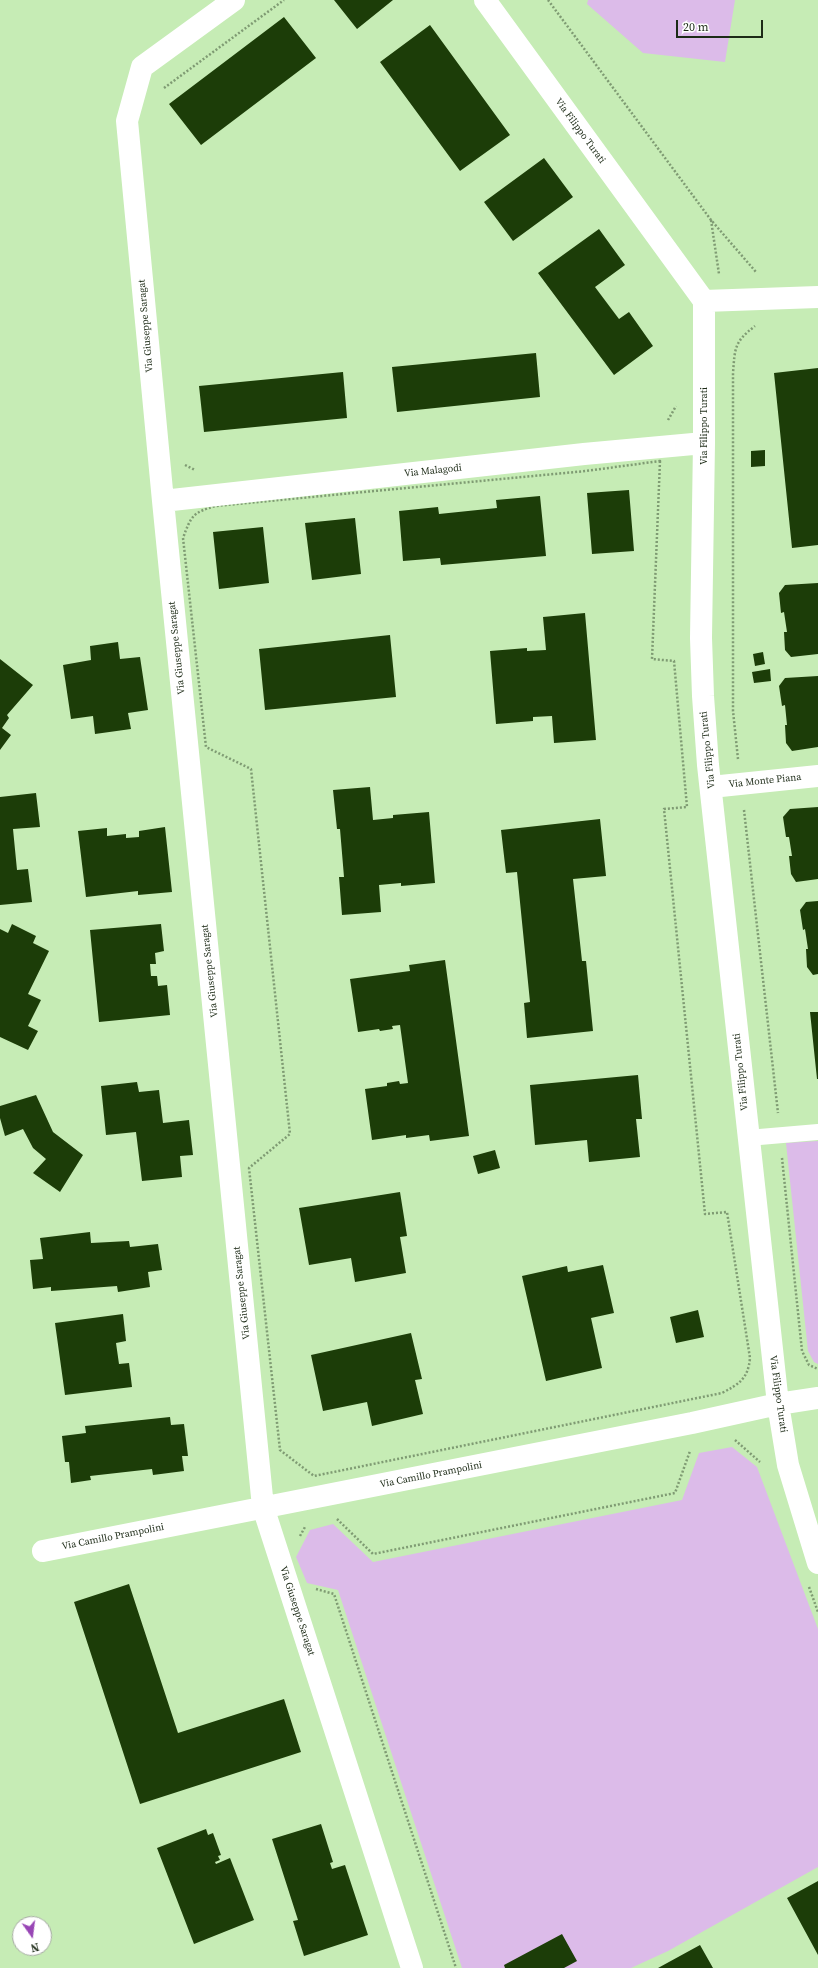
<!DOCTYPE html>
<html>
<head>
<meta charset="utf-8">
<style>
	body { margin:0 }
	#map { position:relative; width:818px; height:1968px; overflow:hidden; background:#c6ecb5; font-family:"Source Serif 4",serif }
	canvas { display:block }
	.north { position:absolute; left:12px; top:1916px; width:40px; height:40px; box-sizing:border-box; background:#fff; border:1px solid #a5aaa2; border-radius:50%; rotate:166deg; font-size:11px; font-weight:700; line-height:16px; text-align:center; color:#1d2b17 }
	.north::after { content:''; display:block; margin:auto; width:14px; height:18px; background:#9846b5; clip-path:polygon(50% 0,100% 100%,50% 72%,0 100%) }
	.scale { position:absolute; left:676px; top:20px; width:87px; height:18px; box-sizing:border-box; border:2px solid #1d2b17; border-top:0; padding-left:5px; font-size:12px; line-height:14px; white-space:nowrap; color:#1d2b17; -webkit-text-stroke:3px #fff; paint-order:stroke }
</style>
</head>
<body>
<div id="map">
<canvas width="818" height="1968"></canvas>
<div class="north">N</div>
<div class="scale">20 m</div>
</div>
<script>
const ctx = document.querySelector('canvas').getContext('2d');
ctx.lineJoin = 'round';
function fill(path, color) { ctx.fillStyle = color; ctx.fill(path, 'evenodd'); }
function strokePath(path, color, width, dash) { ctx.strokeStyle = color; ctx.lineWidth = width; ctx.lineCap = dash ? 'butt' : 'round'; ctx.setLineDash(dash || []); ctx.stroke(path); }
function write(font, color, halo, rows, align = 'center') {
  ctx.font = font + ' "Source Serif 4",serif'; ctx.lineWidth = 4; ctx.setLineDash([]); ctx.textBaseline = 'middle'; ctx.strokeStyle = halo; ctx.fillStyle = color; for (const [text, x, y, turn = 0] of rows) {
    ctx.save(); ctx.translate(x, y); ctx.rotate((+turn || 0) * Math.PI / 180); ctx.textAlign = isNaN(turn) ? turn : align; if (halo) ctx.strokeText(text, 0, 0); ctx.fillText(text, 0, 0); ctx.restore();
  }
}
fill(new Path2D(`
	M 588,0 L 735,0 L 725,62 L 643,53 L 587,4 Z
	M 818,1141 L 818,1364 L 814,1362 L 808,1351 L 786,1143 Z
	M 732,1447 L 757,1467 L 818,1629 L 818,1867 L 668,1951 L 631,1968 L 462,1968 L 338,1590 L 307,1583 L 296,1557 L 310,1530 L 333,1524 L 373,1562 L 682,1500 L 699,1453 Z`), '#dcbbe9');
fill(new Path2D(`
	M 334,0 L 393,0 L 357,29 Z
	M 284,17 L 316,58 L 201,145 L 169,104 Z
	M 430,25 L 510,135 L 460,171 L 380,62 Z
	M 544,158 L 573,197 L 513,241 L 484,202 Z
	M 599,229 L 625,265 L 595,287 L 619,319 L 629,312 L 653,346 L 614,375 L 538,273 Z
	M 536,353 L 540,397 L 397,412 L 392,367 Z
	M 818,368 L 818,545 L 792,548 L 774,373 Z
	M 343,372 L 347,418 L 204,432 L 199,386 Z
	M 765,450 L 765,466 L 751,467 L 751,451 Z
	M 629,490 L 634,551 L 592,554 L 587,493 Z
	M 540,496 L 546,556 L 441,565 L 440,558 L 403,561 L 399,511 L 438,507 L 439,514 L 497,508 L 496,500 Z
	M 355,518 L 361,574 L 312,580 L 305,523 Z
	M 263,527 L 269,583 L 219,589 L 213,532 Z
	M 818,583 L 818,654 L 791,657 L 785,650 L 784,632 L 787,632 L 784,612 L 781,613 L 779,593 L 785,585 Z
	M 585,613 L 596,740 L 554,743 L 552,716 L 533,717 L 533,721 L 496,724 L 490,651 L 527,648 L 527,651 L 546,650 L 543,617 Z
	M 390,635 L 396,697 L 265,710 L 259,649 Z
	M 118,642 L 120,659 L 140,657 L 148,710 L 128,713 L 131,729 L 95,734 L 93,716 L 71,719 L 63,665 L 91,660 L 90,646 Z
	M 763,652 L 765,664 L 755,666 L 753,654 Z
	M 0,659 L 33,685 L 7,715 L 9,718 L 2,728 L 11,735 L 0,750 Z
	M 770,669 L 771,681 L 754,683 L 752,672 Z
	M 818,676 L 818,747 L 792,751 L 786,743 L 785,725 L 787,725 L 785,705 L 782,706 L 779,686 L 785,678 Z
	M 370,787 L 373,820 L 393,818 L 393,815 L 429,812 L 435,883 L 401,886 L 401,883 L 379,885 L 381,912 L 342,915 L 339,877 L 344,877 L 340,829 L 337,829 L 333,790 Z
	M 36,793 L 40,827 L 13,829 L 17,870 L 28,869 L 32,902 L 0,905 L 0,797 Z
	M 818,807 L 818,879 L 796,882 L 791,874 L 789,856 L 792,856 L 789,837 L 786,837 L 783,817 L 790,809 Z
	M 600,819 L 606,876 L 573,879 L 582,961 L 586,961 L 593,1031 L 527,1038 L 524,1003 L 530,1002 L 517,872 L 506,873 L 501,830 Z
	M 165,827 L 172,892 L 138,895 L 138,891 L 86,897 L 78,831 L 107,828 L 107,836 L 126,834 L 126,838 L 139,837 L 139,831 Z
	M 818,901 L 818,974 L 813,975 L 807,967 L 806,949 L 808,949 L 805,929 L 803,930 L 800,910 L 806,902 Z
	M 12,924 L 36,936 L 33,943 L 49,951 L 28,994 L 41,1000 L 28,1026 L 38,1031 L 28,1050 L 0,1037 L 0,929 L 8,933 Z
	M 161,924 L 164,951 L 155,953 L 156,964 L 150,964 L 151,976 L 157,976 L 158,986 L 167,985 L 170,1015 L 99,1022 L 90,930 Z
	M 445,960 L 469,1136 L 430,1141 L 429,1135 L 406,1138 L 406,1135 L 372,1140 L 365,1089 L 387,1086 L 387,1083 L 399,1081 L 400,1084 L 408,1083 L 400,1025 L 392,1026 L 393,1029 L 380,1031 L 379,1029 L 358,1032 L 350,979 L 410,971 L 409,965 Z
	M 810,1012 L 818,1012 L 818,1079 L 817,1079 Z
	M 638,1075 L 642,1119 L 636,1119 L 640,1157 L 589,1162 L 587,1140 L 535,1145 L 530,1085 Z
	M 137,1082 L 139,1092 L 159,1090 L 163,1123 L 189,1120 L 193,1155 L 180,1156 L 182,1177 L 142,1181 L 136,1132 L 106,1135 L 101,1086 Z
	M 36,1095 L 53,1132 L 83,1155 L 60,1192 L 33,1173 L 46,1159 L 33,1148 L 23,1129 L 5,1136 L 0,1118 L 0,1106 Z
	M 495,1150 L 500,1168 L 478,1174 L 473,1156 Z
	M 400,1192 L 407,1236 L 400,1237 L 406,1273 L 355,1282 L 351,1258 L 309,1265 L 299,1208 Z
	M 90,1232 L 91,1243 L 129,1241 L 130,1247 L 158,1244 L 162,1270 L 148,1272 L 150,1287 L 118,1292 L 117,1286 L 51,1291 L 51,1287 L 33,1289 L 30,1260 L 43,1259 L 40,1238 Z
	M 603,1265 L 614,1313 L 591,1318 L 602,1368 L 546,1381 L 522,1276 L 567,1266 L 568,1272 Z
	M 698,1310 L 704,1337 L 676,1343 L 670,1317 Z
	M 123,1314 L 126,1341 L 116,1343 L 119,1364 L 129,1363 L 132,1387 L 65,1395 L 55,1323 Z
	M 411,1333 L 422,1379 L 415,1380 L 423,1414 L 372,1426 L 367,1402 L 323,1411 L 311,1355 Z
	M 170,1417 L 171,1425 L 184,1424 L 188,1456 L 182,1456 L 184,1471 L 153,1475 L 152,1469 L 90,1476 L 91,1480 L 71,1483 L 69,1462 L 65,1462 L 62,1436 L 86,1433 L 85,1426 Z
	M 129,1584 L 178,1733 L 284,1699 L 301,1752 L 140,1804 L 74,1602 Z
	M 321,1824 L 333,1862 L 330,1863 L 332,1869 L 345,1865 L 368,1935 L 304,1956 L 293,1921 L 298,1920 L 272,1839 Z
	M 206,1829 L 208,1835 L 213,1833 L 221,1855 L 218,1856 L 220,1860 L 215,1862 L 216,1864 L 230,1858 L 254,1920 L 194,1944 L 157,1848 Z
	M 818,1881 L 818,1955 L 787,1898 Z
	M 562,1934 L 577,1961 L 564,1968 L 505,1968 L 504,1965 Z
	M 700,1945 L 713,1968 L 658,1968 Z`), '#1c3d08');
strokePath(new Path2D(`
	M 548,0 L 711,220 L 756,272
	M 164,88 L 284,0
	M 711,220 L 719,274
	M 668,420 L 676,406
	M 660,461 L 652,659 L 674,661 L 687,807 L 664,809 L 705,1214 L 727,1212 L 750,1358 C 748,1379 739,1384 722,1393 L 314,1476 L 280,1450 L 249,1168 L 290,1134 L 251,769 L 206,747 L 183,538 C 191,516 193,512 216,506 L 586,471 Z
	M 185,465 L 195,470
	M 738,759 L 733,711 L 733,373 C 735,348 734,342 755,326
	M 744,810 L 778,1113
	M 782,1158 L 802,1351 L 809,1365 L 818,1369
	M 735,1440 L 760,1462
	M 337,1519 L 373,1554 L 675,1493 L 690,1451
	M 300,1536 L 305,1527
	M 809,1587 L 818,1612
	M 316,1589 L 334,1594 L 456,1968`), '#7f9b73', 2.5, [2, 2]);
strokePath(new Path2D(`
	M 748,1138 L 818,1132`), '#fff', 16);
strokePath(new Path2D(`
	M 234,0 L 142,67 L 127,121 L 163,501 L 263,1507 L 412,1968
	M 485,0 L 704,301 L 704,443 L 701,638 L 703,696 L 708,765 L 778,1404 L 788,1465 L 818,1563
	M 704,301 L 818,297
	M 163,501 L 584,454 L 704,443
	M 711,787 L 818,776
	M 43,1551 L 692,1423 L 778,1404 L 818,1398`), '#fff', 22);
write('10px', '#1d2b17', '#fff', [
	["Via Filippo Turati",580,131,54],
	["Via Giuseppe Saragat",146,326,-95],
	["Via Filippo Turati",704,426,-90],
	["Via Malagodi",433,471,-6],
	["Via Giuseppe Saragat",177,648,-96],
	["Via Filippo Turati",708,750,-96],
	["Via Monte Piana",765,781,-6],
	["Via Giuseppe Saragat",210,971,-96],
	["Via Filippo Turati",741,1072,-96],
	["Via Giuseppe Saragat",242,1293,-96],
	["Via Filippo Turati",778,1394,82],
	["Via Camillo Prampolini",431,1475,-11],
	["Via Camillo Prampolini",113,1537,-11],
	["Via Giuseppe Saragat",297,1611,72]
]);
</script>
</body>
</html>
